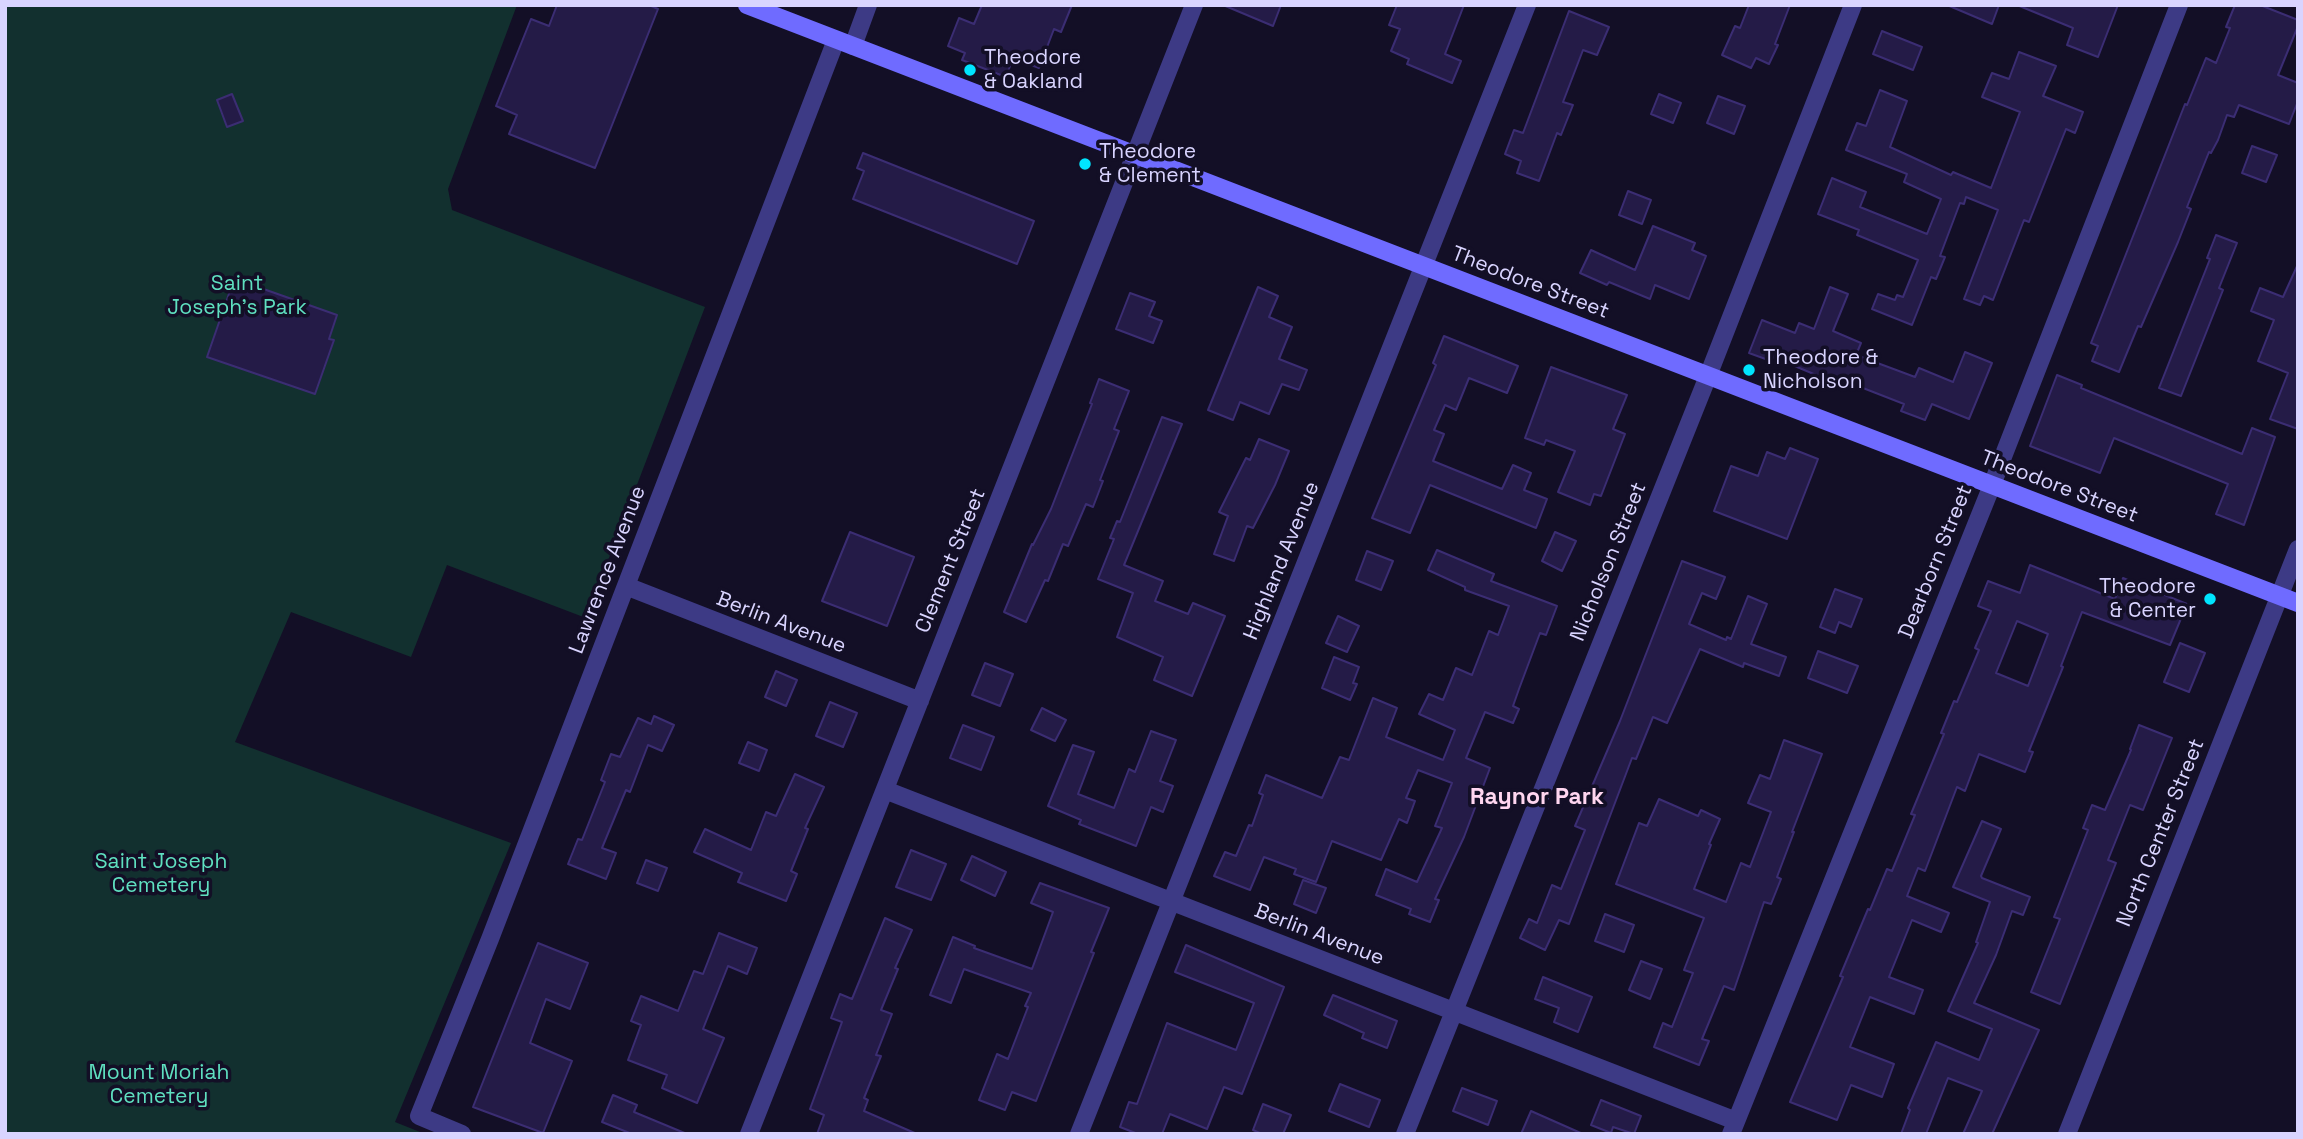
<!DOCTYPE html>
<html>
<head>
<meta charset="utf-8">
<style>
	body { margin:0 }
	#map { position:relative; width:2303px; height:1139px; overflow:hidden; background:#130f26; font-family:"Space Grotesk",sans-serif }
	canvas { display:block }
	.frame { position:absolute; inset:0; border:7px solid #d9d4ff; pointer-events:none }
</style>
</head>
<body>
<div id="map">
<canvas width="2303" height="1139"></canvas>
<div class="frame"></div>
</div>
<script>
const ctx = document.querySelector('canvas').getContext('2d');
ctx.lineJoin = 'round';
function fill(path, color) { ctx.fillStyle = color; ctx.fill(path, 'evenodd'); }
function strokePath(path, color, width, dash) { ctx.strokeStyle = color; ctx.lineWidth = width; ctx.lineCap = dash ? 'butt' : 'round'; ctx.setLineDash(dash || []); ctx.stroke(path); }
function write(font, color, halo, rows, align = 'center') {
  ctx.font = font + ' "Space Grotesk",sans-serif'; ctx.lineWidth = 7; ctx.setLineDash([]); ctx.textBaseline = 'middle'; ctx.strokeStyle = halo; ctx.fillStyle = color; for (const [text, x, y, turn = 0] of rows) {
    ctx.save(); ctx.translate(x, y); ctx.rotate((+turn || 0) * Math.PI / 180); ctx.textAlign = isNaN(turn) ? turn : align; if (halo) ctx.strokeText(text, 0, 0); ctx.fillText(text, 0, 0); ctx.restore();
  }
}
fill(new Path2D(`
	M 5,5 L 517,5 L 448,189 L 452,210 L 705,307 L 586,618 L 447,565 L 411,657 L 291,612 L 235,742 L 511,843 L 395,1122 L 425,1134 L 5,1134 Z`), '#12302f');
const building = new Path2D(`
	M 557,5 L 649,5 L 658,9 L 595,168 L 509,134 L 517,115 L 496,106 L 531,19 L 549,26 Z
	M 982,5 L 1072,5 L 1061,32 L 1054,29 L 1039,68 L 1013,58 L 1006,77 L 962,60 L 965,53 L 948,46 L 959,18 L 974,24 Z
	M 1223,5 L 1281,5 L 1273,26 Z
	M 1397,5 L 1464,5 L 1445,54 L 1461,61 L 1452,83 L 1407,64 L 1409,59 L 1391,51 L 1400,29 L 1389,25 Z
	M 1749,5 L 1790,5 L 1775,44 L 1778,45 L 1769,64 L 1756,58 L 1751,68 L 1722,55 L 1735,26 L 1740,28 Z
	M 1947,5 L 1999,5 L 1992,24 Z
	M 2017,5 L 2118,5 L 2098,57 L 2067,45 L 2073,28 Z
	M 2235,5 L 2260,5 L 2298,20 L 2298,26 L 2278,75 L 2298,83 L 2298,101 L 2289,124 L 2239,105 L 2234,117 L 2227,115 L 2218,140 L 2211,153 L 2209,152 L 2187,207 L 2191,209 L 2178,242 L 2141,327 L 2138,326 L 2119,372 L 2092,361 L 2098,346 L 2091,343 L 2185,104 L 2187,105 L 2206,58 L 2216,63 L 2230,28 L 2226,27 Z
	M 1569,11 L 1609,27 L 1597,55 L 1583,50 L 1563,102 L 1573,105 L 1561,135 L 1557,133 L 1539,181 L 1517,173 L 1521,161 L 1505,154 L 1514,130 L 1523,133 Z
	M 1882,31 L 1922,47 L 1913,70 L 1873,54 Z
	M 2019,52 L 2056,66 L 2043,96 L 2083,112 L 2075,133 L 2066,129 L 2029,222 L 2024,220 L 1993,300 L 1984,296 L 1980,305 L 1964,299 L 1998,210 L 1966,197 L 1964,204 L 1960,203 L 1940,256 L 1945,257 L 1936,279 L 1931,277 L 1912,325 L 1872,309 L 1878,294 L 1895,300 L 1897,295 L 1903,297 L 1918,260 L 1857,235 L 1859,230 L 1818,214 L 1832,178 L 1866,192 L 1860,207 L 1927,234 L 1941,199 L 1904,182 L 1907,174 L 1846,150 L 1857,123 L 1866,126 L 1880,90 L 1907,101 L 1890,147 L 1951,175 L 1953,172 L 1991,188 L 2020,112 L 1982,97 L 1992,73 L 2009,79 Z
	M 232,94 L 243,121 L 227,127 L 217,100 Z
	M 1659,94 L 1681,103 L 1673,123 L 1651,114 Z
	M 1718,96 L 1745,106 L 1734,134 L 1707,123 Z
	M 2252,146 L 2277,155 L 2266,182 L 2242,173 Z
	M 863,153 L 1034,221 L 1017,264 L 853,199 L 864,171 L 857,168 Z
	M 1628,191 L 1651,200 L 1642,224 L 1619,215 Z
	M 1653,226 L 1695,243 L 1692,250 L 1706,256 L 1689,299 L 1655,285 L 1650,299 L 1609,282 L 1607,285 L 1580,273 L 1591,250 L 1635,270 Z
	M 2216,235 L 2237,243 L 2219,288 L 2223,290 L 2181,396 L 2159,388 L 2210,259 L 2207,258 Z
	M 2298,264 L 2298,429 L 2270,419 L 2288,373 L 2258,361 L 2274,320 L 2251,311 L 2260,288 L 2283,297 Z
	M 232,285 L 253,292 L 255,286 L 337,315 L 329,339 L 334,340 L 315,394 L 207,357 Z
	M 1258,287 L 1278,296 L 1269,317 L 1292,327 L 1279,359 L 1307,370 L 1299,390 L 1282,384 L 1269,414 L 1240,402 L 1233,420 L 1208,410 Z
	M 1830,287 L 1848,294 L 1833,331 L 1861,343 L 1856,355 L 1915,377 L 1919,368 L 1953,382 L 1965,352 L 1992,363 L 1969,419 L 1932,404 L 1925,420 L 1901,411 L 1904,404 L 1845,381 L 1842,390 L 1820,380 L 1821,377 L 1773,357 L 1771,361 L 1749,353 L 1762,320 L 1795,333 L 1799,323 L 1814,329 Z
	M 1130,293 L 1155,302 L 1149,316 L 1162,321 L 1153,343 L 1116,329 Z
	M 1444,336 L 1518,366 L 1507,393 L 1469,378 L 1456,410 L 1445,405 L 1434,430 L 1444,434 L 1433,461 L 1502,489 L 1513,465 L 1531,473 L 1524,490 L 1547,499 L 1536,528 L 1430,485 L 1410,533 L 1372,518 L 1436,365 L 1433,363 Z
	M 1551,367 L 1627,395 L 1613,429 L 1625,434 L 1601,496 L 1594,494 L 1590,505 L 1558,492 L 1575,451 L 1546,440 L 1544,445 L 1525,438 Z
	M 2057,375 L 2082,385 L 2081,388 L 2242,454 L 2252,428 L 2275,437 L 2244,525 L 2216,514 L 2228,484 L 2114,438 L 2100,473 L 2030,446 Z
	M 1099,379 L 1129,391 L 1114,429 L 1119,431 L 1100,480 L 1103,481 L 1093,507 L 1086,504 L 1068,546 L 1063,544 L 1048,581 L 1045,580 L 1026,622 L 1004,612 L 1032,544 L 1033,545 L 1051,509 L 1092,404 L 1090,403 Z
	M 1162,417 L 1182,424 L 1124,565 L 1163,581 L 1155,601 L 1188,614 L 1193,603 L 1225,616 L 1192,696 L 1154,680 L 1163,657 L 1117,637 L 1133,593 L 1098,579 L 1114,539 L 1110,538 L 1117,521 L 1120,522 Z
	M 1259,439 L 1289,451 L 1275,485 L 1253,528 L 1247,526 L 1234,561 L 1214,554 L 1228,516 L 1219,512 L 1246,458 L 1250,460 Z
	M 1790,448 L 1818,459 L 1787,539 L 1714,511 L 1731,466 L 1758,476 L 1767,452 L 1785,459 Z
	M 850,532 L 914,557 L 887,626 L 822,601 Z
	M 1555,532 L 1576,541 L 1562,571 L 1542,561 Z
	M 1437,550 L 1494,574 L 1491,581 L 1557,606 L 1546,635 L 1540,633 L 1519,689 L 1513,706 L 1519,709 L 1513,723 L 1485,712 L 1466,758 L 1490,768 L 1464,837 L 1435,899 L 1439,900 L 1430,922 L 1409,914 L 1411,909 L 1376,895 L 1386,869 L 1417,882 L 1442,828 L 1435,826 L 1452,783 L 1418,770 L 1406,798 L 1415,801 L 1407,823 L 1399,819 L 1381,860 L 1332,841 L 1316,882 L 1294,874 L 1296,869 L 1264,857 L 1250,890 L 1214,876 L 1225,852 L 1236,856 L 1249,825 L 1252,826 L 1263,795 L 1259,793 L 1266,775 L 1322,798 L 1340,757 L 1349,760 L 1373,698 L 1397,708 L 1386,737 L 1443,760 L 1455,730 L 1419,714 L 1429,694 L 1443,700 L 1456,668 L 1472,675 L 1489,631 L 1498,635 L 1509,606 L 1465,590 L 1465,587 L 1428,570 Z
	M 1367,551 L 1393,561 L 1381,590 L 1356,580 Z
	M 1682,561 L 1725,577 L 1716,599 L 1702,593 L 1689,624 L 1726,640 L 1727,637 L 1731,639 L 1748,596 L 1767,604 L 1751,644 L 1786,657 L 1779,676 L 1744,663 L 1743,667 L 1700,649 L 1667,723 L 1653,717 L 1636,759 L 1632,758 L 1569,924 L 1559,920 L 1545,950 L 1520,938 L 1529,919 L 1537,923 L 1552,885 L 1561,889 L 1585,830 L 1575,826 L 1620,721 Z
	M 2030,565 L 2115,599 L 2123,578 L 2187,604 L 2170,645 L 2082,612 L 2061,666 L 2063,667 L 2029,751 L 2033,752 L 2025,772 L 1979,754 L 1965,791 L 1957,787 L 1925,871 L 1918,868 L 1907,896 L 1949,913 L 1941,932 L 1912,920 L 1889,977 L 1923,990 L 1914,1014 L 1870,997 L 1850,1047 L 1894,1064 L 1882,1097 L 1851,1085 L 1837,1120 L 1790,1102 L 1843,977 L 1840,976 L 1868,909 L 1870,910 L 1887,869 L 1892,871 L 1915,815 L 1911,814 L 1944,734 L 1941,733 L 1954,701 L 1957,702 L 1979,650 L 1975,648 L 1991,611 L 1978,606 L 1988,581 L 2020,593 ZM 2017,621 L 2048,634 L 2028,686 L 1996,673 Z
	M 1835,589 L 1862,599 L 1851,627 L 1839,622 L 1835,633 L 1820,627 Z
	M 1338,616 L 1359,626 L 1347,652 L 1326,643 Z
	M 2180,643 L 2205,653 L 2189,692 L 2164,682 Z
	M 1818,651 L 1858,666 L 1847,693 L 1808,678 Z
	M 1334,657 L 1359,667 L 1353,683 L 1357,684 L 1350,700 L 1322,688 Z
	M 985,663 L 1013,674 L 1000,706 L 972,695 Z
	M 776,671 L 797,680 L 786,706 L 765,697 Z
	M 830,702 L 857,713 L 843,747 L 816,736 Z
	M 1042,708 L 1066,720 L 1055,741 L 1031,730 Z
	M 654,716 L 674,725 L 662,751 L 648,745 L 630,792 L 626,790 L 602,848 L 616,853 L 606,879 L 568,864 L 578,839 L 582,840 L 605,782 L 601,780 L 611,754 L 620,757 L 638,718 L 651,724 Z
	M 963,725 L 994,737 L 981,770 L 950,758 Z
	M 2139,725 L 2172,738 L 2143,810 L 2130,805 L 2108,860 L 2116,863 L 2060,1004 L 2031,992 L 2060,919 L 2054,917 L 2088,830 L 2083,828 L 2092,805 L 2105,810 L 2131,750 L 2130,749 Z
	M 1151,731 L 1176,740 L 1160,781 L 1173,786 L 1163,812 L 1151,807 L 1136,846 L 1079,824 L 1081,820 L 1048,806 L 1073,745 L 1094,752 L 1078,794 L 1114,808 L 1129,769 L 1135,772 Z
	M 1784,740 L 1822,754 L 1792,832 L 1794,832 L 1777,877 L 1781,879 L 1771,904 L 1764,902 L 1734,990 L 1724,986 L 1702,1039 L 1709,1041 L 1699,1065 L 1654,1047 L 1663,1023 L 1672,1027 L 1693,973 L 1684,970 L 1704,918 L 1616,884 L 1639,823 L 1647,826 L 1659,799 L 1698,816 L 1701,810 L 1720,819 L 1709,844 L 1711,845 L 1694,889 L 1726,902 L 1741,863 L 1750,867 L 1771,812 L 1748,803 L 1760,775 L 1770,779 Z
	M 748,742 L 767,750 L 759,771 L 739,763 Z
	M 795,774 L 824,787 L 805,828 L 808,829 L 791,871 L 797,874 L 786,901 L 738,882 L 742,873 L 694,852 L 705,829 L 751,850 L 766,812 L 776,816 Z
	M 1982,821 L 2001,829 L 1981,876 L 1982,878 L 2030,897 L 2023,915 L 2012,911 L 1996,955 L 1974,1003 L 2039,1030 L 1992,1134 L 1963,1134 L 1982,1091 L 1948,1078 L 1926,1134 L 1901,1134 L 1910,1110 L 1908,1108 L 1936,1042 L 1979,1060 L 1992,1029 L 1948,1011 L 1978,943 L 1976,942 L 1990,902 L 1953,887 Z
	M 911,850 L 946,864 L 931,900 L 896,887 Z
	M 972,856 L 1006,872 L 995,896 L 961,880 Z
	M 646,860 L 667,868 L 658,891 L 637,883 Z
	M 1303,880 L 1326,888 L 1316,913 L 1294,904 Z
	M 1040,883 L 1109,908 L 1091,952 L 1094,953 L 1036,1101 L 1012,1092 L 1005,1110 L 979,1100 L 997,1054 L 1008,1059 L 1028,1007 L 1025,1006 L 1031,993 L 964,969 L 951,1003 L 930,995 L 953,937 L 975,946 L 974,948 L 1032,969 L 1053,912 L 1031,903 Z
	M 1605,914 L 1634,925 L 1624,952 L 1595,941 Z
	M 885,918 L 912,930 L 895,968 L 898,969 L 881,1010 L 892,1014 L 876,1055 L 881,1056 L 864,1098 L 868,1100 L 864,1111 L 917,1134 L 817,1134 L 824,1115 L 810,1109 L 842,1022 L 831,1018 L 840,994 L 852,999 Z
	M 719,933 L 757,948 L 747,974 L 728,966 L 703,1029 L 724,1038 L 697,1103 L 662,1088 L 667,1075 L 628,1060 L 641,1025 L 631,1021 L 641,996 L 678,1011 L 694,971 L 703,974 Z
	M 538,943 L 588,963 L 570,1009 L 546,999 L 530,1043 L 572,1061 L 543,1133 L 473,1107 Z
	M 1186,945 L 1284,987 L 1242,1094 L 1224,1087 L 1207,1129 L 1170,1114 L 1162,1134 L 1138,1134 L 1120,1127 L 1129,1102 L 1137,1104 L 1167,1023 L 1236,1050 L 1254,1003 L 1175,972 Z
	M 1641,961 L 1662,969 L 1650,999 L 1629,990 Z
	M 1543,977 L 1592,997 L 1578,1032 L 1554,1022 L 1559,1008 L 1535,999 Z
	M 1333,995 L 1397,1021 L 1387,1048 L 1362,1038 L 1364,1033 L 1324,1015 Z
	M 1340,1084 L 1380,1100 L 1369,1127 L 1329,1111 Z
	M 1462,1088 L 1497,1101 L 1488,1125 L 1453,1111 Z
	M 613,1095 L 637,1105 L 634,1112 L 687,1134 L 632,1134 L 602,1122 Z
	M 1601,1100 L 1641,1116 L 1634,1134 L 1613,1127 L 1611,1133 L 1591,1125 Z
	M 1263,1104 L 1291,1115 L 1283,1134 L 1262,1134 L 1253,1130 Z
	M 1531,1111 L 1583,1134 L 1521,1134 Z`);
fill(building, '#241b47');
strokePath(building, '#3b2d73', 2);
strokePath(new Path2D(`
	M 853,46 L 868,5
	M 626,586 L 920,701
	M 885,790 L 1736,1121
	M 462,1134 L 419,1116 L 490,939 L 836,40
	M 749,1134 L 1194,5
	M 1079,1134 L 1527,5
	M 1405,1134 L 1708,376 L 1853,5
	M 1731,1134 L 1992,485 L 2179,5
	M 2067,1134 L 2298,549`), '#3d3a85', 18);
strokePath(new Path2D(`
	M 747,5 L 2298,603`), '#6f6bff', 18);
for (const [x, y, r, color] of [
	[970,70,7,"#00e5ff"],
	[1085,164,7,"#00e5ff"],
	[1749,370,7,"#00e5ff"],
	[2210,599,7,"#00e5ff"]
]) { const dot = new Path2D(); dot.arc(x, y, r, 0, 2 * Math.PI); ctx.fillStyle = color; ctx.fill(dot); strokePath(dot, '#130f26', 2.5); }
write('21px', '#d9d4ff', '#130f26', [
	["Theodore",984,58],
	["& Oakland",984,82],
	["Theodore",1099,152],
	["& Clement",1099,176],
	["Theodore &",1763,358],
	["Nicholson",1763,382],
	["Theodore",2196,587,"right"],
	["& Center",2196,611,"right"]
], 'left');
write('21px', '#d9d4ff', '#130f26', [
	["Theodore Street",1530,283,21],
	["Theodore Street",2059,487,21],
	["Clement Street",951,561,-68],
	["Highland Avenue",1282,561,-68],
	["Nicholson Street",1609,562,-68],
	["Dearborn Street",1936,562,-68],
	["Lawrence Avenue",608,570,-69],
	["Berlin Avenue",781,623,21],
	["North Center Street",2161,833,-68],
	["Berlin Avenue",1319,935,21]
]);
write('21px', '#5fe0c0', '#130f26', [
	["Saint",237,284],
	["Joseph's Park",237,308],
	["Saint Joseph",161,862],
	["Cemetery",161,886],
	["Mount Moriah",159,1073],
	["Cemetery",159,1097]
]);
write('bold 23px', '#ffd6f0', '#130f26', [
	["Raynor Park",1537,798]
]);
</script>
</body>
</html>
